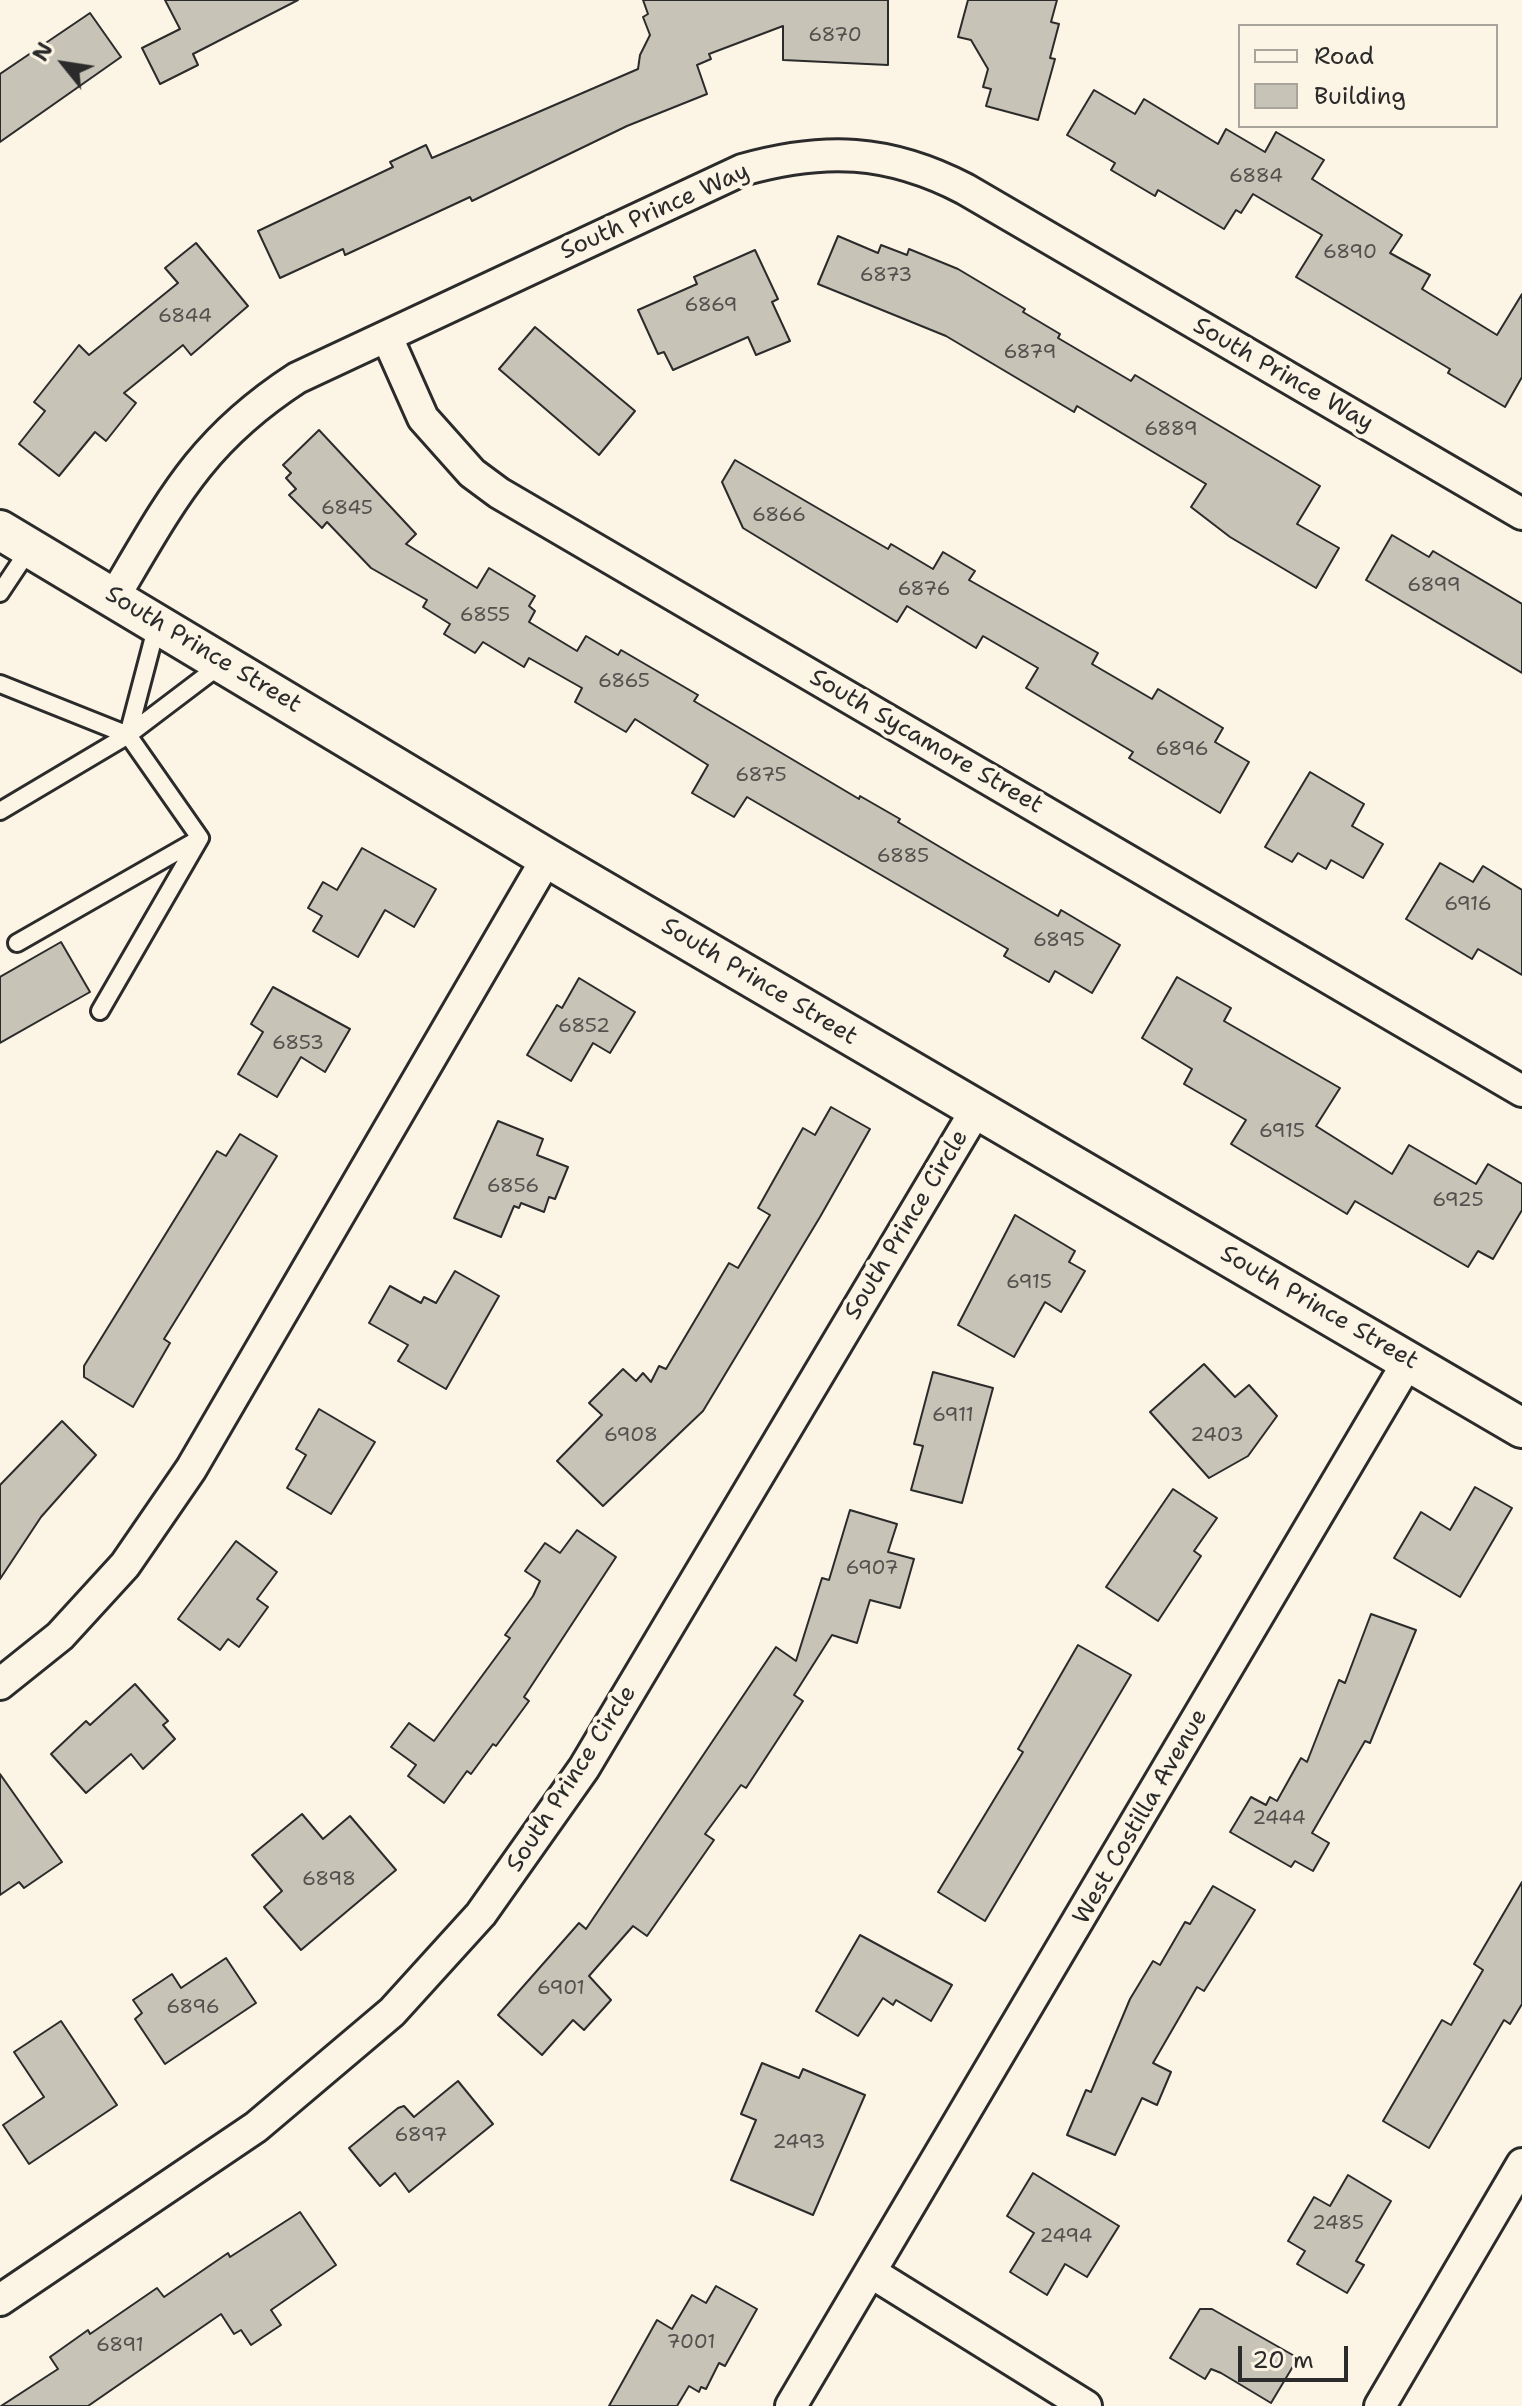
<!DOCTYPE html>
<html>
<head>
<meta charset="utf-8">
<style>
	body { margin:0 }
	#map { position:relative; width:1522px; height:2406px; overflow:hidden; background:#fcf5e5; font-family:"Shantell Sans",sans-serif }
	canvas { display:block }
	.legend { position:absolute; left:1238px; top:24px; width:260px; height:104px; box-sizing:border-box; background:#fcf5e5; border:2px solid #a8a49b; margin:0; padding:10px 14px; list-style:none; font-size:24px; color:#2b2b2b }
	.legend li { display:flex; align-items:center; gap:16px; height:40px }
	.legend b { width:40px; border:2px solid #a8a49b }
	.north { position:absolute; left:24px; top:24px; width:80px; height:80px; -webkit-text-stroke:6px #fcf5e5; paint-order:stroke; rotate:300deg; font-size:22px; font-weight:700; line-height:32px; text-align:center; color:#2b2b2b }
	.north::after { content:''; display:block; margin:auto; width:28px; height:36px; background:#2b2b2b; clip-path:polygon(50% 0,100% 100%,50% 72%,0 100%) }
	.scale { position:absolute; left:1238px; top:2346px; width:110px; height:36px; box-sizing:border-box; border:4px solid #2b2b2b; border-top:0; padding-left:10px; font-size:24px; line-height:28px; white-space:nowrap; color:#2b2b2b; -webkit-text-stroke:6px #fcf5e5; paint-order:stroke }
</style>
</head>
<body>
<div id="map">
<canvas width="1522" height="2406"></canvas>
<ul class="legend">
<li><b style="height:10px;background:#fcf5e5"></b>Road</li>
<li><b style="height:22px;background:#c8c3b7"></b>Building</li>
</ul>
<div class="north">N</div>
<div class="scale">20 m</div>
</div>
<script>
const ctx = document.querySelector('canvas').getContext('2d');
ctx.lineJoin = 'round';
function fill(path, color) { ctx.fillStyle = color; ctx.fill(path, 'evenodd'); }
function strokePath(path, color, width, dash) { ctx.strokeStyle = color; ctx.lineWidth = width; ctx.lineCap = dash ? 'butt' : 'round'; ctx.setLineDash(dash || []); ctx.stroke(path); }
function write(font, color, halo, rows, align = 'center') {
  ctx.font = font + ' "Shantell Sans",sans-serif'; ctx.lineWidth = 8; ctx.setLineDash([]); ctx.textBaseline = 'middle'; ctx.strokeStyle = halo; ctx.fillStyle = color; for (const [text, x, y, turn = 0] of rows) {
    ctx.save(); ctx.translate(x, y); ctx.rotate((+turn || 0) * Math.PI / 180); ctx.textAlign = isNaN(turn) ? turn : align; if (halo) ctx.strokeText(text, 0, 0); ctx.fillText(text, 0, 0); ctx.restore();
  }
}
const building = new Path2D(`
	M 165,0 L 298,0 L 193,54 L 198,65 L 160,84 L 142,48 L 180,29 Z
	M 643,0 L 888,0 L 888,65 L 783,60 L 783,26 L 709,54 L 711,59 L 697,65 L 707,94 L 627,126 L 472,201 L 470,197 L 345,255 L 343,249 L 280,278 L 258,231 L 393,167 L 390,162 L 426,145 L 432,158 L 638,69 L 640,55 L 650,35 L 643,17 L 648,14 Z
	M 968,0 L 1057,0 L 1051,22 L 1059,24 L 1050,58 L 1055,59 L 1038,120 L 986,106 L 991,89 L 983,87 L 988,69 L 971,40 L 958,37 Z
	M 90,13 L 121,57 L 0,142 L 0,74 Z
	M 1094,90 L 1135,114 L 1144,99 L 1218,144 L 1226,129 L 1265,152 L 1276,132 L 1324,160 L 1312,179 L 1402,235 L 1390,253 L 1430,275 L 1422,289 L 1497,335 L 1522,294 L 1522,377 L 1505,407 L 1448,373 L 1450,369 L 1296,277 L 1322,235 L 1253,194 L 1241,213 L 1236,210 L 1224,229 L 1158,190 L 1155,196 L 1111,170 L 1115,163 L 1067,135 Z
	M 838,236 L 878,253 L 881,245 L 907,255 L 909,249 L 958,269 L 1025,309 L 1023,312 L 1060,334 L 1058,338 L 1131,381 L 1135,375 L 1320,486 L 1297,524 L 1339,548 L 1316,588 L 1230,537 L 1191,507 L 1206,484 L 1077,406 L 1074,412 L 946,336 L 818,284 Z
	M 196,243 L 248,306 L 191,355 L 183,345 L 124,393 L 136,403 L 106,441 L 95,432 L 59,476 L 19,444 L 45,411 L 34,402 L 79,345 L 89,355 L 178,283 L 165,268 Z
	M 755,250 L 778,299 L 772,302 L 790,341 L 756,355 L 748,337 L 673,370 L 664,352 L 658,354 L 638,310 L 697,284 L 694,277 Z
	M 535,327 L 635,411 L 599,455 L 499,369 Z
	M 319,430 L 416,534 L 406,544 L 477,588 L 489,568 L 535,596 L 529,606 L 535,611 L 529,622 L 577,651 L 586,636 L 618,655 L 621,650 L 698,695 L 694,701 L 859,799 L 860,796 L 900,819 L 898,822 L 972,866 L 1058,916 L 1061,910 L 1120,945 L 1092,993 L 1055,971 L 1049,982 L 1004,956 L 1008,949 L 747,797 L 734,817 L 692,793 L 708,765 L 635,719 L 626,732 L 575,702 L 582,688 L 529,658 L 524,667 L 483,642 L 475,653 L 444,634 L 450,624 L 423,607 L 427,600 L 371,568 L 327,522 L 322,528 L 289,495 L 296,489 L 286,478 L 291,473 L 283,465 Z
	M 735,460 L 888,549 L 891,544 L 933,569 L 943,552 L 975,571 L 969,580 L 1098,653 L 1092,664 L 1152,699 L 1158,689 L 1223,728 L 1215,742 L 1249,762 L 1220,813 L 1129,758 L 1133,752 L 1026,688 L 1038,668 L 983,636 L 976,648 L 907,606 L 897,622 L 743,528 L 722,482 Z
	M 1392,535 L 1429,557 L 1433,551 L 1522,604 L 1522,673 L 1366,580 Z
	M 1310,772 L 1364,804 L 1352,826 L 1383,844 L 1363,878 L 1331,860 L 1326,869 L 1298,853 L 1292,862 L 1265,847 Z
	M 362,848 L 436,889 L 414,927 L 385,910 L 358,957 L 313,931 L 322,916 L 308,908 L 323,882 L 337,890 Z
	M 1440,863 L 1473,882 L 1483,866 L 1522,890 L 1522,975 L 1478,949 L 1472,959 L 1406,919 Z
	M 61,942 L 90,992 L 0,1043 L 0,977 Z
	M 1177,977 L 1231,1008 L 1224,1021 L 1340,1088 L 1316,1126 L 1392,1174 L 1409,1145 L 1476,1184 L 1488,1164 L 1522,1184 L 1522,1210 L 1493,1259 L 1478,1251 L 1468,1267 L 1355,1201 L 1347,1214 L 1231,1144 L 1246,1120 L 1184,1084 L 1192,1069 L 1142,1038 Z
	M 579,978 L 635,1012 L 610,1053 L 593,1043 L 571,1081 L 527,1055 L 557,1005 L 562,1008 Z
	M 273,987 L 350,1029 L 325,1072 L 301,1057 L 277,1097 L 238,1074 L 263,1032 L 251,1024 Z
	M 831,1107 L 870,1129 L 820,1217 L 703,1411 L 603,1506 L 557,1461 L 602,1415 L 589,1403 L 623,1369 L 636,1381 L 643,1373 L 651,1382 L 659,1366 L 666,1369 L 729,1263 L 738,1268 L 770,1215 L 758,1208 L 803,1128 L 815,1135 Z
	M 498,1121 L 543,1139 L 537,1155 L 568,1167 L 555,1199 L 549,1197 L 544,1212 L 521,1203 L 519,1208 L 514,1206 L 501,1237 L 454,1218 Z
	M 240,1134 L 277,1156 L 164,1339 L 170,1343 L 133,1407 L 84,1377 L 84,1366 L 217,1151 L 226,1156 Z
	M 1015,1215 L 1075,1251 L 1069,1262 L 1085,1271 L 1061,1312 L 1045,1302 L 1014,1357 L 958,1325 Z
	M 455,1271 L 499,1296 L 446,1389 L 398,1361 L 408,1345 L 369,1323 L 390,1286 L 421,1303 L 424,1297 L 436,1303 Z
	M 1204,1364 L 1235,1397 L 1249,1385 L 1277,1416 L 1248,1456 L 1209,1478 L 1150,1412 Z
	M 933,1372 L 993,1388 L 962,1503 L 911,1490 L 923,1446 L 914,1444 Z
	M 319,1409 L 375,1442 L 331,1514 L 287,1488 L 306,1455 L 296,1449 Z
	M 62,1421 L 96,1455 L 41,1517 L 0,1579 L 0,1485 Z
	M 1475,1487 L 1512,1508 L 1460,1597 L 1394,1558 L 1421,1512 L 1450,1530 Z
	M 1173,1489 L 1217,1518 L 1194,1551 L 1201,1556 L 1158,1621 L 1106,1587 Z
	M 850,1510 L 897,1524 L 888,1552 L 914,1559 L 900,1608 L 870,1600 L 857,1643 L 832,1635 L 794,1695 L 803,1701 L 746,1788 L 741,1785 L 705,1834 L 714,1840 L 647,1936 L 633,1926 L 589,1976 L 611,2000 L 584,2030 L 573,2020 L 542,2055 L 498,2015 L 579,1923 L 586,1929 L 776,1647 L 796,1661 L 822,1578 L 829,1580 Z
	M 577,1530 L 616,1557 L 524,1697 L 529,1701 L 496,1746 L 493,1744 L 471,1774 L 467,1771 L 444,1803 L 408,1776 L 416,1765 L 391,1747 L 409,1723 L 434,1741 L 510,1638 L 505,1635 L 533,1596 L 540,1581 L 525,1571 L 545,1543 L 560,1553 Z
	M 236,1541 L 277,1572 L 257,1599 L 268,1607 L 239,1647 L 228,1639 L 220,1650 L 178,1619 Z
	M 1371,1614 L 1416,1630 L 1370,1743 L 1365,1741 L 1312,1833 L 1329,1843 L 1313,1871 L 1295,1861 L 1291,1867 L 1230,1832 L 1251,1797 L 1266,1805 L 1270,1797 L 1277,1801 L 1301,1758 L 1307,1762 L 1339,1680 L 1345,1683 Z
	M 1078,1645 L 1131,1675 L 985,1921 L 938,1892 L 1023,1752 L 1018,1749 Z
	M 135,1684 L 168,1721 L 163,1725 L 175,1739 L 143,1769 L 131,1754 L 86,1793 L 51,1754 L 86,1721 L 90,1725 Z
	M 0,1774 L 62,1862 L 24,1888 L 19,1882 L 0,1895 Z
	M 302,1814 L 323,1839 L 350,1816 L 396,1870 L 301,1950 L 264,1907 L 282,1891 L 252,1855 Z
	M 1522,1882 L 1522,2004 L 1510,2024 L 1504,2020 L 1429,2148 L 1383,2121 L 1442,2020 L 1451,2025 L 1483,1970 L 1474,1964 Z
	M 1213,1886 L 1255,1910 L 1204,1991 L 1197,1987 L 1153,2063 L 1171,2072 L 1157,2105 L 1142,2098 L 1115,2155 L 1067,2135 L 1086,2090 L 1091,2092 L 1130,1999 L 1153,1961 L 1160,1965 L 1185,1922 L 1190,1924 Z
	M 860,1935 L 952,1985 L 931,2021 L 896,2000 L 893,2005 L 883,1998 L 858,2036 L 816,2011 Z
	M 226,1958 L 256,2003 L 165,2064 L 135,2019 L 142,2013 L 133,2000 L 172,1974 L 181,1988 Z
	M 61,2021 L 117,2105 L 29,2164 L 3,2125 L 44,2097 L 14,2052 Z
	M 762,2063 L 799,2078 L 803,2069 L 865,2095 L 813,2215 L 731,2180 L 756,2120 L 741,2114 Z
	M 458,2081 L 493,2124 L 409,2192 L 395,2173 L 380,2186 L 349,2148 L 398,2108 L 404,2106 L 414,2117 Z
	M 1033,2173 L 1119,2226 L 1087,2277 L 1065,2264 L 1047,2295 L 1010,2272 L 1034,2233 L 1007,2216 Z
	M 1348,2175 L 1391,2201 L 1356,2261 L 1364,2265 L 1347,2293 L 1297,2264 L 1305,2251 L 1288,2241 L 1314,2197 L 1330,2206 Z
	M 300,2212 L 336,2265 L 271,2310 L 281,2325 L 251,2345 L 241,2330 L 234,2334 L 221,2314 L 88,2406 L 1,2406 L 58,2369 L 50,2357 L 88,2330 L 90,2334 L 157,2288 L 164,2297 L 228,2253 L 230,2257 Z
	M 716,2286 L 757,2309 L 725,2366 L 719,2363 L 706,2389 L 701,2387 L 699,2392 L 689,2386 L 677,2406 L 609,2406 L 657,2320 L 672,2329 L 692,2295 L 706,2303 Z
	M 1200,2309 L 1212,2309 L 1298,2358 L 1271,2403 L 1221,2373 L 1211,2369 L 1205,2379 L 1170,2358 Z`);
fill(building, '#c8c3b7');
strokePath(building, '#2b2b2b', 2);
const service = new Path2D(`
	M 0,593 L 30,548
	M 0,684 L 128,735 L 200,838 L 100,1011
	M 128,735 L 157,625
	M 0,811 L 128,735 L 223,663
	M 17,943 L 199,839`);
const minor = new Path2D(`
	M 387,337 L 423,418 L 472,473 L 499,493 L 1522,1091
	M 114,597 C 171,501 200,441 297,378 L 742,170 C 824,147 888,149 965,189 L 1522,514
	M 0,1684 L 60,1636 L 125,1565 L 191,1469 L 547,858
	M 872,2273 L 1086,2406
	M 0,2300 L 256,2127 L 392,2012 L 481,1914 L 584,1768 L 976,1110
	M 791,2406 L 1409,1360
	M 1380,2406 L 1522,2164`);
const tertiary = new Path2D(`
	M 0,530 L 547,858 L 1522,1428`);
strokePath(service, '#2b2b2b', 22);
strokePath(minor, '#2b2b2b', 36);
strokePath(tertiary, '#2b2b2b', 44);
strokePath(service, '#fcf5e5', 16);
strokePath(minor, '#fcf5e5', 30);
strokePath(tertiary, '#fcf5e5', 38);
write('20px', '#52514e', null, [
	["6870",835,36],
	["6884",1256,177],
	["6890",1350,253],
	["6873",886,276],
	["6869",711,306],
	["6844",185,317],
	["6879",1030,353],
	["6889",1171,430],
	["6845",347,509],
	["6866",779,516],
	["6899",1434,586],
	["6876",924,590],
	["6855",485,616],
	["6865",624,682],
	["6896",1182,750],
	["6875",761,776],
	["6885",903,857],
	["6916",1468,905],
	["6895",1059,941],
	["6852",584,1027],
	["6853",298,1044],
	["6915",1282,1132],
	["6856",513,1187],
	["6925",1458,1201],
	["6915",1029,1283],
	["6911",953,1416],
	["6908",631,1436],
	["2403",1217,1436],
	["6907",872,1569],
	["2444",1279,1819],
	["6898",329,1880],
	["6901",561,1989],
	["6896",193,2008],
	["6897",421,2136],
	["2493",799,2143],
	["2485",1338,2224],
	["2494",1066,2237],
	["7001",691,2343],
	["6891",120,2346]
]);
write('24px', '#2b2b2b', '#fcf5e5', [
	["South Prince Way",655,212,-24],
	["South Prince Way",1283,375,30],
	["South Prince Street",203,650,31],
	["South Sycamore Street",926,742,30],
	["South Prince Street",759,982,31],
	["South Prince Circle",907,1225,-59],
	["South Prince Street",1319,1308,30],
	["South Prince Circle",572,1779,-57],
	["West Costilla Avenue",1141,1817,-60]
]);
</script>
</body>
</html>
